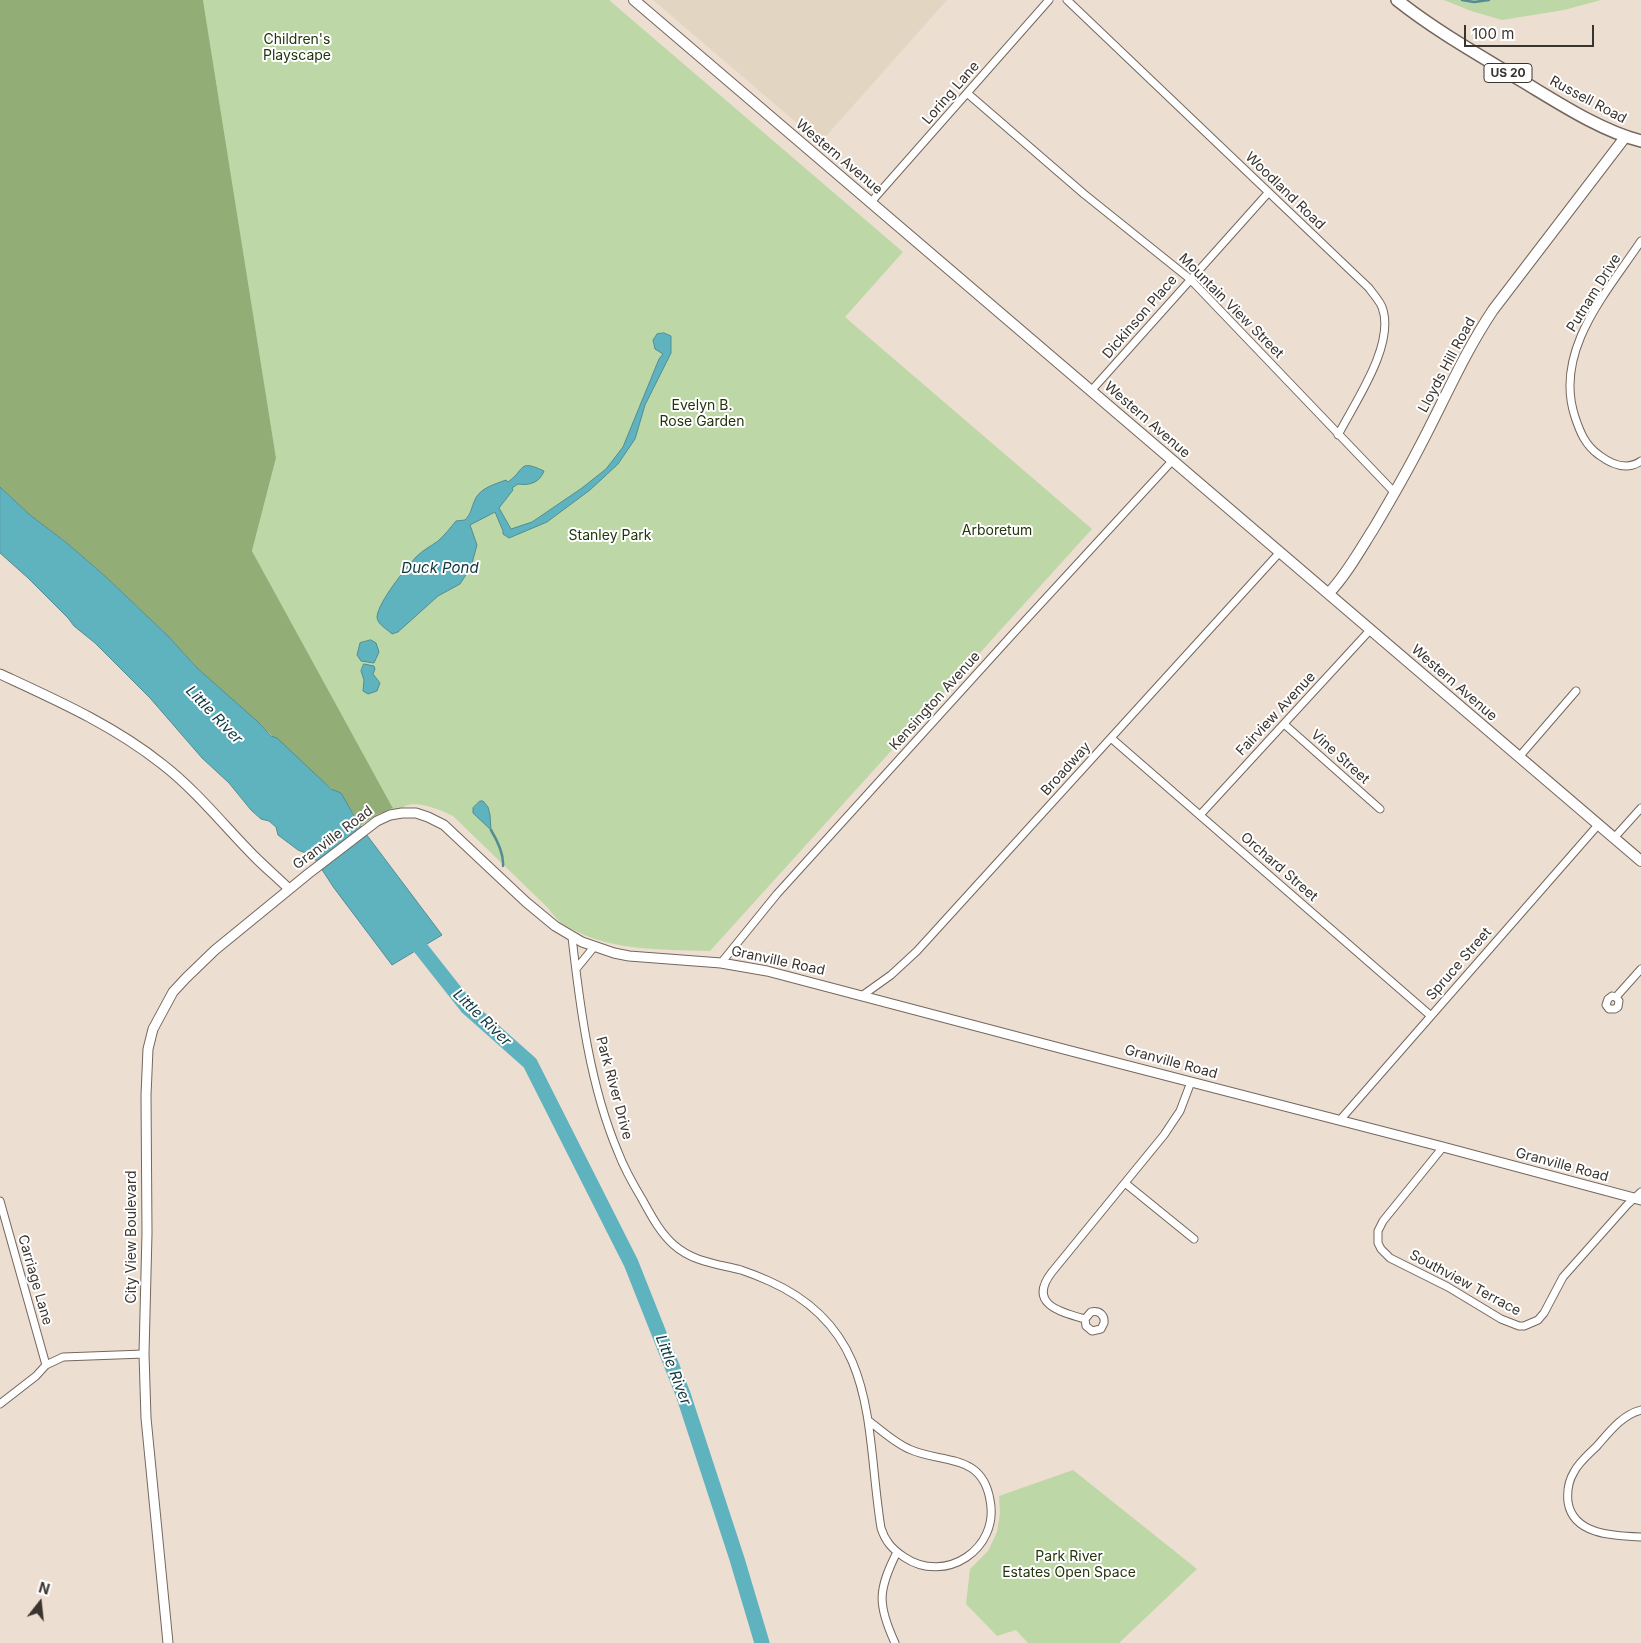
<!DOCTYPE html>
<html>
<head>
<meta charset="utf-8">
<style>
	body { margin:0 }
	#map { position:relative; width:1641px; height:1643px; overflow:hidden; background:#edded2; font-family:Inter,sans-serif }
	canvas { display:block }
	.north { position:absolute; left:15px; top:1578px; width:50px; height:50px; -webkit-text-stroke:4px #fff; paint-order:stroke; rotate:16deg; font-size:14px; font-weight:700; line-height:20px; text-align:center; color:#3a342f }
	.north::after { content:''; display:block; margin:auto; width:18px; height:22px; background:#3a342f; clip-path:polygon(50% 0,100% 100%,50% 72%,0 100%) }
	.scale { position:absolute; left:1464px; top:25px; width:130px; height:22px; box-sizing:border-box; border:2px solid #3a342f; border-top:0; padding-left:6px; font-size:15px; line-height:18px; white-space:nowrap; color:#3a342f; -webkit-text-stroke:4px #fff; paint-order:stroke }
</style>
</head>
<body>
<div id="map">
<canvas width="1641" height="1643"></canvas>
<div class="north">N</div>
<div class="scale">100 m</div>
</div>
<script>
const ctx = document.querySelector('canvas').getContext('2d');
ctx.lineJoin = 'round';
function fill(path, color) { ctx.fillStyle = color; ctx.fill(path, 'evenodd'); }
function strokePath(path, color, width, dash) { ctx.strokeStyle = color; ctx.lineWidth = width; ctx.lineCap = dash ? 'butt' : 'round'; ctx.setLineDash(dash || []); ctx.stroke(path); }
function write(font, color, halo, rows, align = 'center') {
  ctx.font = font + ' Inter,sans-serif'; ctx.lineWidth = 4; ctx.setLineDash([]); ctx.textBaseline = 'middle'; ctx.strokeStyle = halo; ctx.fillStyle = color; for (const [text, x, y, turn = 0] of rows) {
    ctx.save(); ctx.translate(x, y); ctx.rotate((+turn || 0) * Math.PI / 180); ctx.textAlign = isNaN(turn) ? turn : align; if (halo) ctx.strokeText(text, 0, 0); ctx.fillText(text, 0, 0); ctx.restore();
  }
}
fill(new Path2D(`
	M 653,0 L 947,0 L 820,143 Z`), '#e2d6c2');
fill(new Path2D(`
	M 203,0 L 609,0 L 903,252 L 845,317 L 1092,529 L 710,951 C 660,949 607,952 563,924 C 557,920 552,913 547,907 L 453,816 C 442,810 417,800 405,806 C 402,808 398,812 395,814 L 252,551 L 276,458 Z
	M 1444,0 L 1601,0 L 1564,10 L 1502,20 L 1471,11 Z
	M 1073,1470 L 1197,1569 L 1119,1643 L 1028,1643 L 1016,1630 L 997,1636 L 966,1604 L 970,1569 L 988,1551 L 997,1532 L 1000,1513 L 999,1496 Z`), '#bed7a6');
fill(new Path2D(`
	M 0,0 L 203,0 L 276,458 L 252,551 L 391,805 L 393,808 L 376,815 L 360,826 C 351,806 338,793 321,780 L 197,668 L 169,637 L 106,577 L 68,544 L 30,515 L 0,487 Z`), '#92ae76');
const water = new Path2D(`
	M 664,333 L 671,336 L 671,353 L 645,405 L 635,439 L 618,464 L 590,490 L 547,522 L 509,538 L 503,534 L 503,531 L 495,512 L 470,525 L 477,545 L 471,567 L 460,584 L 438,596 L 398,632 L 392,634 C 387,629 377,624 377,617 C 378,602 406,568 416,557 C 423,550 431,546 438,541 C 445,535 450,528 456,521 L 465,520 C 471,514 471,509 474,502 C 479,488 493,485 506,480 L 508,482 C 526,469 518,459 544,471 C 540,482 530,486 518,484 L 512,488 L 513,490 L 499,508 L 511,529 L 532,522 L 582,488 L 606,469 L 623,447 L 659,359 L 663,354 L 655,349 L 653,340 L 657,334 Z
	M 0,487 L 30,515 L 68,544 L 106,577 L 169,637 L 197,668 L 258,722 L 271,736 L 277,738 L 331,789 L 341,793 L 360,826 L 442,935 L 392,965 L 334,888 L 315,859 L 308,854 L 298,850 L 278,835 L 276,827 L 269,821 L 261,819 L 251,810 L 229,783 L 202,758 L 150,698 L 95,643 L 74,626 L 68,618 L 28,578 L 0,553 Z
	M 371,640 L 376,643 L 379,652 L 374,663 L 361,661 L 357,655 L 360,643 Z
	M 364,664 L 374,666 L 375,669 L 373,674 L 380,683 L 377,691 L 368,694 L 363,691 L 364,680 L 361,671 Z
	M 480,801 L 483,801 L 488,807 L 490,815 L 491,830 L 473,813 L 473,808 Z`);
fill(water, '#5eb3bf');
strokePath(water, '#538d94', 1);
strokePath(new Path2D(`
	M 1462,0 L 1474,2 L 1489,0
	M 491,830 C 497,840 504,854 503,866`), '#538d94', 2.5);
strokePath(new Path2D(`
	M 408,932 L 468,1008 L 530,1063 L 631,1263 L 683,1394 L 737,1559 L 762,1643`), '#5eb3bf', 15);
const minor = new Path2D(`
	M 1067,0 L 1369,288 C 1373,294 1379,300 1382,307 C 1396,344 1355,402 1338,435
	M 967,93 L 1084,194 L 1190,279 L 1395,493
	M 871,202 L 1049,0
	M 1641,241 C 1607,292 1553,351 1575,417 C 1580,432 1585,445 1599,455 C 1611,464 1627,471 1641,461
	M 1091,391 L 1268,193
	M 1284,724 L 1380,809
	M 1111,738 L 1431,1016
	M 1519,757 L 1576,691
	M 1200,815 L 1371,629
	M 1614,838 L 1641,808
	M 572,937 C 580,1008 590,1086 618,1152 C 624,1168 633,1184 642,1199 C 651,1215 660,1233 674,1245 C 693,1262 718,1264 741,1270 C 750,1273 760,1277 769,1281 C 880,1330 865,1429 881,1528 C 885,1541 892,1549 904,1557 C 945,1585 1000,1549 990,1500 C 982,1452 941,1464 909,1449 C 895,1443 882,1431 869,1421
	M 721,963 L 777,894 L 1011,636 L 1173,460
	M 576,969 L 594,947
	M 863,995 L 891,975 L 917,951 L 1280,552
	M 1616,997 L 1619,1001 L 1618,1007 L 1615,1009 L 1609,1009 L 1606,1005 L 1608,999 L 1612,996 L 1616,997 L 1641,969
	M 1340,1120 L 1598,825
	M 1443,1147 L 1383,1221 L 1378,1231 L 1378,1243 L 1381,1249 L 1390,1258 L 1448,1287 L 1501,1319 L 1519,1326 L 1524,1326 L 1538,1320 L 1544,1313 L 1563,1277 L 1627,1205 L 1641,1192
	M 1125,1183 L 1194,1239
	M 0,1201 L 46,1365
	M 1085,1319 L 1086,1326 L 1092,1331 L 1101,1329 L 1104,1323 C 1105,1315 1099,1310 1091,1312 L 1085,1319 C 1060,1312 1027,1304 1052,1272 L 1164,1135 L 1180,1111 L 1191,1082
	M 0,1404 L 36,1376 L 46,1365 L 63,1357 L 144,1354
	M 1641,1410 C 1622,1415 1610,1431 1597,1446 C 1589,1454 1579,1462 1574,1472 C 1569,1480 1567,1492 1568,1502 C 1573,1535 1614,1536 1641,1537
	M 895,1643 C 877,1604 878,1590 897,1552`);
const tertiary = new Path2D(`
	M 0,674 C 56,700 113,725 162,764 C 197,791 225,827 256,858 C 267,869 278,878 289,889
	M 168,1643 L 146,1418 L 144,1354 L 147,1233 L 146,1095 L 148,1049 L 153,1029 L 173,992 L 186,978 L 215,950 L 308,874 L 377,821 L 390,815 L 402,813 L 416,813 L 428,817 L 444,825 L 526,902 L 555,926 L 582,942 L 614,953 L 629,956 L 721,963 L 767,971 L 1071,1051 L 1443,1147 L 1641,1200`);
const secondary = new Path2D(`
	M 634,0 L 1641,861
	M 1329,593 C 1347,574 1360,550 1374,528 C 1390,501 1405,475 1419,448 C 1444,401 1463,355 1493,310 L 1626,136`);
const primary = new Path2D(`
	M 1397,0 C 1436,31 1479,55 1522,81 C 1557,102 1601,131 1641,141`);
strokePath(minor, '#75675d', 9);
strokePath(tertiary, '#75675d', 11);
strokePath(secondary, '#75675d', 12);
strokePath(primary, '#75675d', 14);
strokePath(minor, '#fff', 7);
strokePath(tertiary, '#fff', 9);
strokePath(secondary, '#fff', 10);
strokePath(primary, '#fff', 11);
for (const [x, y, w] of [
	[1508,73,48]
]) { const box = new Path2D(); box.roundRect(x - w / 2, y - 9.5, w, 19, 4); ctx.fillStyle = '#fff'; ctx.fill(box); strokePath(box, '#3a342f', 1); }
write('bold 12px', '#3a342f', null, [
	["US 20",1508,73]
]);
write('14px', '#22350b', '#fff', [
	["Children's",297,40],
	["Playscape",297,56],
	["Evelyn B.",702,406],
	["Rose Garden",702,422],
	["Arboretum",997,531],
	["Stanley Park",610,536],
	["Park River",1069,1557],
	["Estates Open Space",1069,1573]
]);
write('14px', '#3a342f', '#fff', [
	["Loring Lane",951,93,-49],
	["Russell Road",1588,100,28],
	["Western Avenue",839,157,40],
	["Woodland Road",1285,191,44],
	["Putnam Drive",1594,293,-58],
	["Mountain View Street",1231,306,45],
	["Dickinson Place",1140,317,-49],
	["Lloyds Hill Road",1447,365,-62],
	["Western Avenue",1147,420,41],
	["Western Avenue",1454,683,41],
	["Kensington Avenue",935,701,-48],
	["Fairview Avenue",1276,714,-47],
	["Vine Street",1340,757,42],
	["Broadway",1066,769,-48],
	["Granville Road",333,838,-37],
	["Orchard Street",1279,867,41],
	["Granville Road",778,961,12],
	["Spruce Street",1459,964,-49],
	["Granville Road",1171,1062,15],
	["Park River Drive",614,1088,75],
	["Granville Road",1562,1165,15],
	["City View Boulevard",132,1237,-90],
	["Carriage Lane",35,1280,74],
	["Southview Terrace",1465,1283,28]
]);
write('italic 15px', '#0e383d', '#fff', [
	["Duck Pond",440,568],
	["Little River",214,715,46],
	["Little River",482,1018,44],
	["Little River",673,1370,69]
]);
</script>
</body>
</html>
